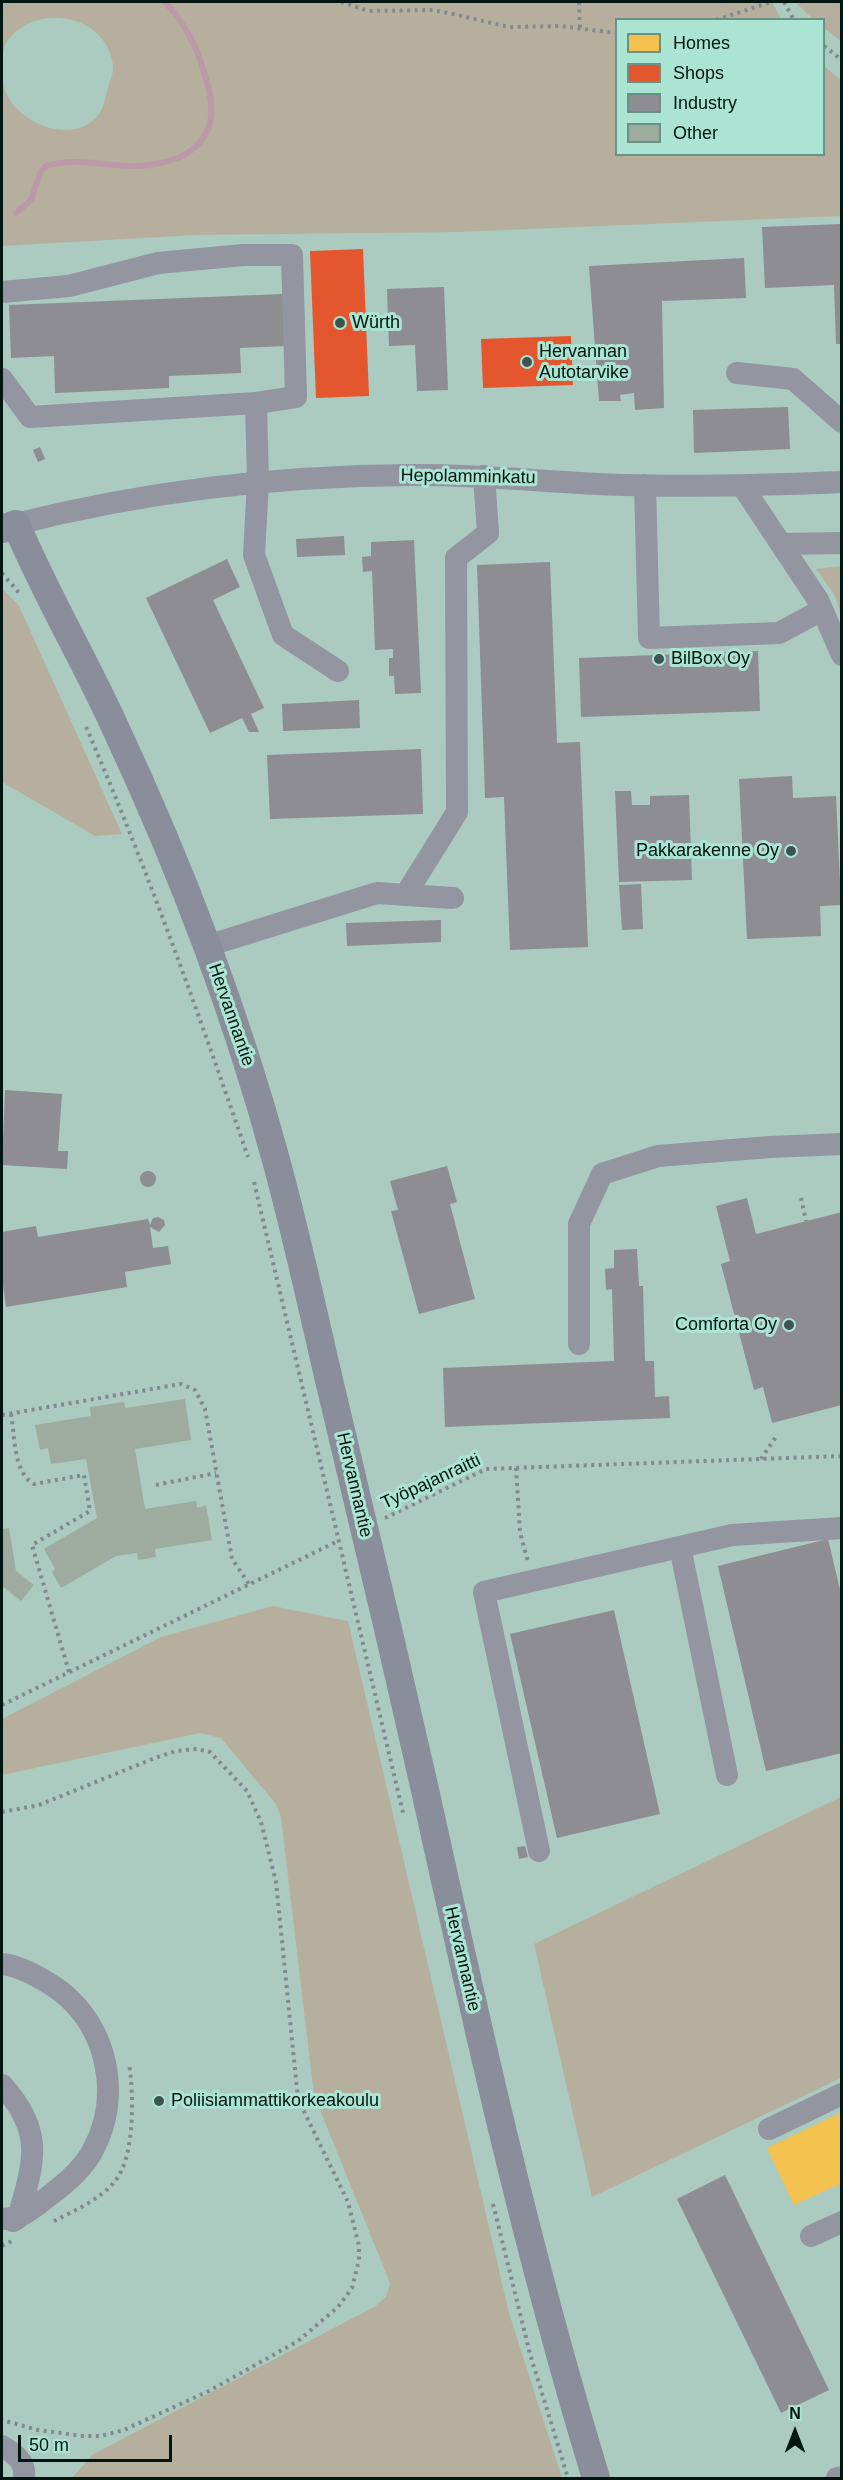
<!DOCTYPE html>
<html>
<head>
<meta charset="utf-8">
<style>
	body { margin:0 }
	#map { position:relative; width:843px; height:2480px; overflow:hidden; background:#abcac0; font-family:Arial,sans-serif }
	canvas { display:block }
	.frame { position:absolute; inset:0; border:3px solid #011610; pointer-events:none }
	.legend { position:absolute; left:615px; top:18px; width:210px; height:138px; box-sizing:border-box; background:#abe4d2; border:2px solid #679284; margin:0; padding:8px 10px; list-style:none; font-size:18px; color:#011610 }
	.legend li { display:flex; align-items:center; gap:12px; height:30px }
	.legend b { width:30px; border:2px solid #679284 }
	.north { position:absolute; left:765px; top:2402px; width:60px; height:60px; -webkit-text-stroke:4px #abe4d2; paint-order:stroke; rotate:0deg; font-size:16px; font-weight:700; line-height:24px; text-align:center; color:#011610 }
	.north::after { content:''; display:block; margin:auto; width:21px; height:27px; background:#011610; clip-path:polygon(50% 0,100% 100%,50% 72%,0 100%) }
	.scale { position:absolute; left:18px; top:2435px; width:154px; height:27px; box-sizing:border-box; border:3px solid #011610; border-top:0; padding-left:8px; font-size:18px; line-height:21px; white-space:nowrap; color:#011610; -webkit-text-stroke:4px #abe4d2; paint-order:stroke }
</style>
</head>
<body>
<div id="map">
<canvas width="843" height="2480"></canvas>
<div class="frame"></div>
<ul class="legend">
<li><b style="height:16px;background:#f2c14e"></b>Homes</li>
<li><b style="height:16px;background:#e4572e"></b>Shops</li>
<li><b style="height:16px;background:#8d8d92"></b>Industry</li>
<li><b style="height:16px;background:#9dac9e"></b>Other</li>
</ul>
<div class="north">N</div>
<div class="scale">50 m</div>
</div>
<script>
const ctx = document.querySelector('canvas').getContext('2d');
ctx.lineJoin = 'round';
function fill(path, color) { ctx.fillStyle = color; ctx.fill(path, 'evenodd'); }
function strokePath(path, color, width, dash) { ctx.strokeStyle = color; ctx.lineWidth = width; ctx.lineCap = dash ? 'butt' : 'round'; ctx.setLineDash(dash || []); ctx.stroke(path); }
function write(font, color, halo, rows, align = 'center') {
  ctx.font = font + ' Arial,sans-serif'; ctx.lineWidth = 6; ctx.setLineDash([]); ctx.textBaseline = 'middle'; ctx.strokeStyle = halo; ctx.fillStyle = color; for (const [text, x, y, turn = 0] of rows) {
    ctx.save(); ctx.translate(x, y); ctx.rotate((+turn || 0) * Math.PI / 180); ctx.textAlign = isNaN(turn) ? turn : align; if (halo) ctx.strokeText(text, 0, 0); ctx.fillText(text, 0, 0); ctx.restore();
  }
}
fill(new Path2D(`
	M 2,2 L 772,2 L 781,19 L 616,20 L 616,154 L 824,154 L 824,66 L 841,80 L 841,216 L 458,232 L 196,235 L 2,246 L 2,68 C 3,75 3,84 5,90 C 17,124 74,147 99,114 C 104,108 105,96 108,88 C 109,82 114,73 113,66 C 109,17 39,0 8,40 C 3,45 3,59 2,66 Z
	M 795,2 L 841,2 L 841,41 L 824,28 L 824,20 L 813,19 Z
	M 841,566 L 842,566 L 841,614 L 834,594 L 816,569 Z
	M 2,588 L 19,606 L 122,834 L 95,836 L 2,782 Z
	M 273,1606 L 348,1621 L 509,2313 L 562,2478 L 72,2478 L 92,2455 L 374,2307 L 386,2297 L 390,2283 L 314,2095 L 281,1817 L 276,1804 L 221,1738 L 200,1733 L 2,1775 L 2,1719 L 161,1637 Z
	M 841,1797 L 841,2078 L 592,2197 L 534,1944 Z`), '#b7af9d');
fill(new Path2D(`
	M 842,2112 L 842,2183 L 794,2205 L 767,2148 Z`), '#f2c14e');
fill(new Path2D(`
	M 363,249 L 369,396 L 316,398 L 310,251 Z
	M 571,336 L 573,385 L 483,388 L 481,339 Z`), '#e4572e');
fill(new Path2D(`
	M 842,224 L 842,344 L 836,344 L 834,285 L 765,288 L 762,227 Z
	M 744,258 L 746,298 L 662,301 L 664,408 L 635,410 L 634,393 L 620,395 L 621,401 L 599,401 L 589,266 Z
	M 444,287 L 448,390 L 417,391 L 415,345 L 389,346 L 387,289 Z
	M 283,294 L 286,346 L 240,348 L 241,373 L 169,376 L 169,388 L 55,393 L 54,356 L 11,358 L 9,305 Z
	M 788,407 L 790,449 L 694,453 L 693,410 Z
	M 40,447 L 45,459 L 38,462 L 33,450 Z
	M 344,536 L 345,555 L 297,557 L 296,539 Z
	M 414,540 L 421,693 L 395,694 L 394,676 L 389,676 L 389,658 L 393,658 L 393,649 L 375,650 L 372,571 L 363,572 L 362,557 L 371,556 L 371,542 Z
	M 227,559 L 240,587 L 213,600 L 264,708 L 251,714 L 259,732 L 249,732 L 242,718 L 210,733 L 146,598 Z
	M 550,562 L 557,743 L 580,742 L 588,947 L 510,950 L 504,797 L 485,798 L 477,565 Z
	M 758,651 L 760,711 L 581,717 L 579,658 Z
	M 359,700 L 360,728 L 283,731 L 282,704 Z
	M 421,749 L 423,814 L 270,819 L 267,755 Z
	M 792,776 L 793,798 L 836,796 L 841,905 L 820,906 L 821,936 L 747,939 L 739,779 Z
	M 615,791 L 631,791 L 632,805 L 650,805 L 650,796 L 689,795 L 692,880 L 619,882 Z
	M 641,884 L 643,929 L 622,930 L 619,885 Z
	M 441,920 L 441,942 L 347,946 L 346,923 Z
	M 5,1090 L 62,1094 L 58,1151 L 68,1151 L 67,1169 L 2,1165 Z
	M 447,1166 L 457,1202 L 450,1204 L 475,1299 L 419,1314 L 391,1211 L 398,1210 L 390,1181 Z
	M140 1179a8 8 0 1 1 16 0a8 8 0 1 1-16 0Z
	M 747,1198 L 756,1234 L 842,1212 L 842,1405 L 772,1423 L 763,1387 L 754,1390 L 721,1264 L 730,1261 L 716,1206 Z
	M 158,1217 L 164,1220 L 165,1225 L 159,1232 L 150,1227 L 153,1248 L 168,1246 L 171,1264 L 125,1272 L 127,1287 L 6,1307 L 2,1278 L 2,1232 L 36,1226 L 38,1237 L 148,1219 L 150,1225 L 153,1218 Z
	M 637,1249 L 639,1286 L 643,1286 L 645,1361 L 654,1361 L 655,1397 L 669,1396 L 670,1418 L 445,1427 L 443,1368 L 614,1361 L 612,1289 L 606,1290 L 605,1269 L 614,1268 L 614,1250 Z
	M 828,1539 L 842,1598 L 842,1753 L 766,1771 L 718,1566 Z
	M 614,1610 L 660,1814 L 557,1838 L 510,1634 Z
	M 525,1846 L 528,1857 L 519,1859 L 517,1847 Z
	M 725,2175 L 829,2390 L 781,2413 L 677,2199 Z`), '#8d8d92');
strokePath(new Path2D(`
	M 16,213 L 31,200 L 41,171 L 47,165 C 57,164 68,161 79,162 C 98,162 119,167 138,166 C 185,163 221,143 209,90 C 200,54 190,29 165,2`), '#bc99a8', 6);
fill(new Path2D(`
	M 185,1399 L 191,1440 L 135,1449 L 145,1509 L 196,1501 L 197,1508 L 206,1505 L 212,1540 L 155,1549 L 156,1557 L 138,1560 L 137,1553 L 116,1556 L 61,1588 L 52,1572 L 55,1569 L 44,1549 L 97,1518 L 86,1459 L 51,1464 L 48,1448 L 40,1450 L 35,1425 L 91,1416 L 90,1407 L 124,1402 L 125,1408 Z
	M 9,1528 L 16,1571 L 34,1585 L 21,1601 L 2,1586 L 2,1529 Z`), '#9dac9e');
strokePath(new Path2D(`
	M 341,2 L 369,11 L 433,10 L 453,14 L 509,27 L 560,26 L 616,33
	M 579,2 L 580,30
	M 784,2 L 794,20
	M 716,20 L 771,2
	M 824,46 L 842,60
	M 2,573 L 20,594
	M 86,727 C 147,868 198,1012 248,1157
	M 254,1182 L 404,1817
	M 801,1198 L 806,1221
	M 11,1414 C 15,1435 13,1473 34,1484 L 84,1475 L 90,1511 L 32,1545 L 69,1672
	M 2,1415 L 181,1384 L 195,1390 L 205,1409 L 232,1559 L 249,1584
	M 761,1459 L 777,1435
	M 516,1468 L 520,1532 L 528,1562
	M 156,1485 L 216,1473
	M 385,1518 L 486,1469 L 842,1456
	M 2,1705 L 340,1540
	M 2,1812 L 39,1805 L 155,1758 L 176,1751 L 197,1749 L 210,1752 L 247,1791 L 261,1822 L 276,1882 L 298,2099 L 348,2202 L 359,2246 L 359,2260 L 352,2288 L 338,2307 L 298,2341 L 209,2391 L 124,2430 L 101,2436 L 83,2436 L 38,2430 L 2,2420
	M 493,2204 L 530,2354 L 568,2478
	M 54,2221 C 74,2211 101,2199 115,2181 C 135,2158 134,2093 129,2064
	M 2,2246 L 12,2241`), '#828a90', 4, [3, 4.5]);
strokePath(new Path2D(`
	M 2,292 L 69,286 L 158,263 L 243,255 L 292,255 L 296,397 L 256,403
	M 737,373 L 793,379 L 842,422
	M 2,379 L 30,417 L 256,403 L 258,482 L 254,555 L 283,635 L 338,671
	M 645,485 L 649,638 L 779,633 L 822,610
	M 743,487 L 818,600 L 842,655
	M 16,524 C 146,491 277,476 411,475 C 482,474 553,483 624,485 C 697,487 769,485 842,482
	M 782,544 L 842,543
	M 406,894 L 457,812 L 456,558 L 488,533 L 484,476
	M 207,946 L 377,893 L 453,898
	M 579,1344 L 579,1224 L 602,1174 L 658,1156 L 770,1147 L 842,1144
	M 680,1547 L 727,1775
	M 539,1851 L 484,1592 L 732,1535 L 842,1528
	M 2,1964 C 21,1966 43,1979 59,1990 C 108,2027 122,2096 93,2150 C 84,2168 65,2184 49,2196 C 32,2209 24,2218 2,2219
	M 2,2085 C 45,2132 34,2162 18,2218 L 13,2221
	M 769,2129 L 842,2094
	M 811,2236 L 842,2222
	M 2,2446 C 15,2454 26,2461 24,2478
	M 837,2478 L 842,2477`), '#9395a1', 22);
strokePath(new Path2D(`
	M 2,529 L 16,524 C 45,593 84,659 115,727 C 180,866 236,1012 276,1160 C 296,1233 312,1307 329,1380 C 362,1517 394,1653 425,1790 C 476,2021 527,2252 596,2478`), '#898e9a', 28);
for (const [x, y, r, color] of [
	[340,323,6,"#3c554e"],
	[527,362,6,"#3c554e"],
	[659,659,6,"#3c554e"],
	[791,851,6,"#3c554e"],
	[789,1325,6,"#3c554e"],
	[159,2101,6,"#3c554e"]
]) { const dot = new Path2D(); dot.arc(x, y, r, 0, 2 * Math.PI); ctx.fillStyle = color; ctx.fill(dot); strokePath(dot, '#abe4d2', 2); }
write('18px', '#011610', '#abe4d2', [
	["Würth",352,323],
	["Hervannan",539,352],
	["Autotarvike",539,373],
	["BilBox Oy",671,659],
	["Pakkarakenne Oy",779,851,"right"],
	["Comforta Oy",777,1325,"right"],
	["Poliisiammattikorkeakoulu",171,2101]
], 'left');
write('18px', '#011610', '#abe4d2', [
	["Hepolamminkatu",468,477,1],
	["Hervannantie",231,1015,71],
	["Työpajanraitti",431,1482,-25],
	["Hervannantie",354,1485,77],
	["Hervannantie",462,1959,77]
]);
</script>
</body>
</html>
